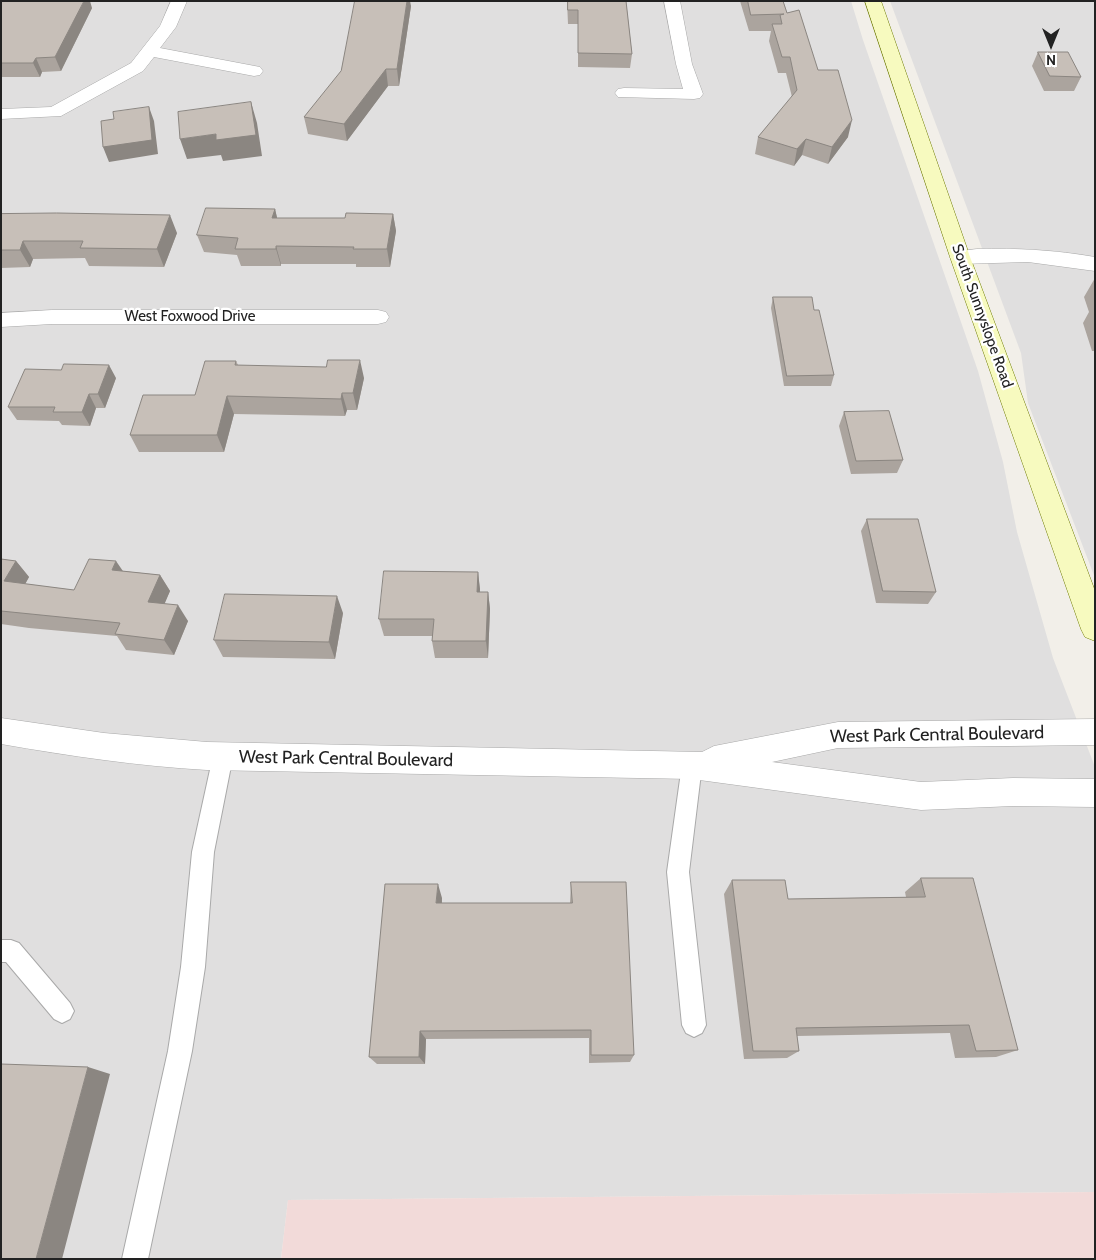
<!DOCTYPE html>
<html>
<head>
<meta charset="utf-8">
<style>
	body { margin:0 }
	#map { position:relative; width:1096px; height:1260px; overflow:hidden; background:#f2efe9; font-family:Cabin,sans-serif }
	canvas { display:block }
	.frame { position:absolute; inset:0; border:2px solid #222; pointer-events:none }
	.north { position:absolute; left:1026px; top:20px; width:50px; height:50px; -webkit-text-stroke:4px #fff; paint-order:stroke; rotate:180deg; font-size:14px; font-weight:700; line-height:20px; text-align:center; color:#222 }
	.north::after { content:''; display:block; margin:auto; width:18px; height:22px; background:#222; clip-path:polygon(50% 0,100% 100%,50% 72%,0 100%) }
</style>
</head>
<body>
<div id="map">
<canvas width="1096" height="1260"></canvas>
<div class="frame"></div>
<div class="north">N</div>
</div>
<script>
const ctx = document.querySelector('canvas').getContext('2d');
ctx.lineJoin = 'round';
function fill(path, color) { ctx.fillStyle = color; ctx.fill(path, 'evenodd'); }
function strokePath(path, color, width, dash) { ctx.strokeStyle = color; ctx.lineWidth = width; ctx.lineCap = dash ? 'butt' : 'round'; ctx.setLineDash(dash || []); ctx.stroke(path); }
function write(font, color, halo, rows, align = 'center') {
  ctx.font = font + ' Cabin,sans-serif'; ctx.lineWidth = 4.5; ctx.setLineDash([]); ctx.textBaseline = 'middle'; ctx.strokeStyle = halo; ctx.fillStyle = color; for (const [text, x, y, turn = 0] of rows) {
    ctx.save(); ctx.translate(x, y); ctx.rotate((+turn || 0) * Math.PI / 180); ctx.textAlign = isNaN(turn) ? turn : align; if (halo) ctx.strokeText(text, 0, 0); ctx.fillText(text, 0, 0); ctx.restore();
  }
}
fill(new Path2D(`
	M 1,1 L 851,1 L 863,40 L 978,371 L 1003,462 L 1017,532 L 1053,658 L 1095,767 L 1095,1192 L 288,1200 L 281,1259 L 1,1259 Z
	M 890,1 L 1095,1 L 1095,578 L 1028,403 L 1021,353 Z`), '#e0dfdf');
fill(new Path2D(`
	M 1095,1192 L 1095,1259 L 281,1259 L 288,1200 Z`), '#f2dad9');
const lane = new Path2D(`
	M 223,747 L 230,749 L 233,756 L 214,852 L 205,967 L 192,1051 L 148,1259 L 122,1259 L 168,1051 L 181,967 L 192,852 L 213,756 L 216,749 Z
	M 692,756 L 699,758 L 702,765 L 689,872 L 706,1025 L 702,1033 L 694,1037 L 686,1033 L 682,1025 L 667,872 L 682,765 L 685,758 Z
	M 1,940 L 11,940 L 19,943 L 70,1003 L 74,1011 L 70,1019 L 62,1023 L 54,1019 L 6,962 L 1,962 Z`);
const street = new Path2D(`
	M 171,1 L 187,1 L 176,27 L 160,48 L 260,67 L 263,71 L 260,75 L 254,76 L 154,57 L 143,71 L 61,116 L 1,119 L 1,109 L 51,107 L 131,63 L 160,26 Z
	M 664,1 L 680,1 L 692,64 L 703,94 L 700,98 L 694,99 L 618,97 L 615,93 L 618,89 L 624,88 L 683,89 L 676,64 Z
	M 977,249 C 1017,248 1055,250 1095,257 L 1095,271 L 1028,262 L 960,264 L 953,262 L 950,257 L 953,252 Z
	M 52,310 L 378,310 L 386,312 L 389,317 L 386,322 L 378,324 L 52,324 L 1,327 L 1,313 Z
	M 1,718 L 104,733 L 207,742 L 702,752 L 714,746 L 838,722 L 1095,719 L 1095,745 L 838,748 L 772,762 L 921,782 L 1013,778 L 1095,779 L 1095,807 L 1013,806 L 921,810 L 692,779 L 207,770 C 138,766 70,756 1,744 Z`);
const secondary = new Path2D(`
	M 865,1 L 881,1 L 970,257 L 1095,591 L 1095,641 L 1085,637 L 1081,629 L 950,257 Z`);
strokePath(lane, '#a9a9a9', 2);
strokePath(street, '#a9a9a9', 1);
strokePath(secondary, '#707d05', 1);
fill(lane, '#fff');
fill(street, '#fff');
fill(secondary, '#f7fabf');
fill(new Path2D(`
	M 1,1 L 92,8 L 61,71 L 42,72 L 40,77 L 1,77 Z
	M 567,1 L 626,1 L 632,54 L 630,68 L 578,67 L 578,24 L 568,24 Z
	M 740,1 L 783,1 L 787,13 L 818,70 L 848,137 L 828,164 L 802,155 L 794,166 L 755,154 L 758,137 L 792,97 L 786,73 L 778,73 L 769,41 L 771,31 L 749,31 Z
	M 411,6 L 399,86 L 388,86 L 347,141 L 308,134 L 304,117 Z
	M 1038,52 L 1081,77 L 1074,91 L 1044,91 L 1032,66 Z
	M 275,209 L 277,218 L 345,218 L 393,214 L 396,231 L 390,267 L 356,267 L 356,264 L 281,264 L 281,266 L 241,266 L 237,255 L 204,252 L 197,235 Z
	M 1,214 L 177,233 L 164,267 L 89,266 L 85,258 L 33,259 L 30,267 L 1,268 Z
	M 1095,278 L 1095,351 L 1092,351 L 1083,323 L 1089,312 L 1084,297 Z
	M 773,297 L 814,310 L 834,375 L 831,386 L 784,386 L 771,308 Z
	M 236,361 L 238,365 L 364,378 L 357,410 L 347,410 L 345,416 L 234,414 L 224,452 L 139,452 L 130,435 L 195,395 Z
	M 116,378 L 105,408 L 96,408 L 90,426 L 62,425 L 59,421 L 17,420 L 8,407 Z
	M 844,412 L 903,460 L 897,473 L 851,474 L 839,426 Z
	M 867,519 L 936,592 L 928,604 L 876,603 L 861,531 Z
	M 1,559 L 16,561 L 29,577 L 25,584 L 74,590 L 123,571 L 160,575 L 170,591 L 164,604 L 188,621 L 174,655 L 126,650 L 117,636 L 29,628 L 1,624 Z
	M 478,572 L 480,592 L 488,592 L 490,609 L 488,658 L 435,658 L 432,641 L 432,636 L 384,636 L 379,619 Z
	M 343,613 L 335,659 L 223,657 L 214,640 Z
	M 921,878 L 1018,1050 L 996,1057 L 955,1058 L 950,1033 L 797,1036 L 799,1051 L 787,1058 L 744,1059 L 724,894 L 732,880 L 788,899 L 906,897 L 905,892 Z
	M 571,882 L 634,1055 L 630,1062 L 589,1063 L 589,1038 L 426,1039 L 425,1064 L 377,1064 L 369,1057 L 442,898 L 442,903 L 570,903 Z`), '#aba49e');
fill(new Path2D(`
	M 84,1 L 90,1 L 92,8 L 61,71 L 55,57 Z
	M 407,1 L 410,1 L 411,6 L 399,86 L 397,69 Z
	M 36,58 L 42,72 L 40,77 L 33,63 Z
	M 386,69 L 388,86 L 347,141 L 344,124 Z
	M 251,102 L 257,123 L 262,156 L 223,161 L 221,155 L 187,159 L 180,139 L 216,134 Z
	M 149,107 L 154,121 L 158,154 L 109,162 L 103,147 Z
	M 852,120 L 848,137 L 828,164 L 832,147 Z
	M 806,139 L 802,155 L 794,166 L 797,149 Z
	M 275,209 L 279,226 L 272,218 Z
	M 393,214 L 396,231 L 390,267 L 387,249 Z
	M 170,215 L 177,233 L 164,267 L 157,249 Z
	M 23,241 L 33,259 L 30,267 L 20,250 Z
	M 276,246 L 281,264 L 281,266 L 276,249 Z
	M 360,360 L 364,378 L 357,410 L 353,393 Z
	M 109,365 L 116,378 L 105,408 L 98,394 Z
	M 342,393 L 347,410 L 345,416 L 341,399 Z
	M 89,394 L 96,408 L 90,426 L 82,412 Z
	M 227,396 L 234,414 L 224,452 L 217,435 Z
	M 16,561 L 29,577 L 18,597 L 4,581 Z
	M 116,561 L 127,577 L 112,570 Z
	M 478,572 L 480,589 L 479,609 L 477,592 Z
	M 160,575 L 170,591 L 159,617 L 148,602 Z
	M 488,592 L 490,609 L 488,658 L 486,641 Z
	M 337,596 L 343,613 L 335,659 L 329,642 Z
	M 178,605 L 188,621 L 174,655 L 164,640 Z
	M 438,884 L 442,898 L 441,916 L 436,903 Z
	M 420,1031 L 426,1039 L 425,1064 L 419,1057 Z
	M 88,1067 L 110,1074 L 62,1259 L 36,1259 Z`), '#8b8681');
const building = new Path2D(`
	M 1,1 L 84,1 L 55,57 L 36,58 L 33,63 L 1,63 Z
	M 355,1 L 407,1 L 397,69 L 386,69 L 344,124 L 304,117 L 341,71 Z
	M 568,1 L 626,1 L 632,54 L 578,53 L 578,10 L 568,10 Z
	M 748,1 L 783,1 L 787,13 L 799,10 L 818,70 L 838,70 L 852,120 L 832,147 L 806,139 L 797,149 L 758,137 L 797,90 L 790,57 L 782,57 L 772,24 L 782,24 L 780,15 L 784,14 L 751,15 Z
	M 1038,52 L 1068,52 L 1081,77 L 1050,76 Z
	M 251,102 L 256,135 L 216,140 L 216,134 L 180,139 L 178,112 Z
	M 149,107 L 152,140 L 103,147 L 101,121 L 114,119 L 113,112 Z
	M 206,208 L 275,209 L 272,218 L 345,218 L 346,213 L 393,214 L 387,249 L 353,249 L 354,247 L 276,246 L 276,249 L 235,249 L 238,238 L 197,235 Z
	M 57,213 L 170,215 L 157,249 L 80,248 L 83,241 L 23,241 L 20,250 L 1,250 L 1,214 Z
	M 773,297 L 812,297 L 814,310 L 819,310 L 834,375 L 787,376 Z
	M 328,360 L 360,360 L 353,393 L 342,393 L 341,399 L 227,396 L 217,435 L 130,435 L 143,395 L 195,395 L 205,361 L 236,361 L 235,365 L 326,367 Z
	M 64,364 L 109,365 L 98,394 L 89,394 L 82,412 L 53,412 L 55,407 L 8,407 L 25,369 L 61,370 Z
	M 889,411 L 903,460 L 856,461 L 844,412 Z
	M 867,519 L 918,519 L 936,592 L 883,591 Z
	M 1,559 L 16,561 L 4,581 L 74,590 L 89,559 L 116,561 L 112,570 L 160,575 L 148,602 L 178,605 L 164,640 L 115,634 L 120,623 L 1,611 Z
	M 384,571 L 478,572 L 477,592 L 488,592 L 486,641 L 432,641 L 434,619 L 379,619 Z
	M 225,594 L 337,596 L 329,642 L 214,640 Z
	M 921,878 L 973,878 L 1018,1050 L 976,1051 L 969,1025 L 796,1028 L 799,1051 L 753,1051 L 732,880 L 785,880 L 788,899 L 925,897 Z
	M 571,882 L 626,882 L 634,1055 L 591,1055 L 591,1030 L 420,1031 L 419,1057 L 369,1057 L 385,884 L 438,884 L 436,903 L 572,903 Z
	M 1,1064 L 88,1067 L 36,1259 L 1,1259 Z`);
fill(building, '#c7bfb8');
strokePath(building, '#8b8681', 1);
write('15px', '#222', '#fff', [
	["South Sunnyslope Road",982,316,70],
	["West Foxwood Drive",190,317]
]);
write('18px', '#222', '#fff', [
	["West Park Central Boulevard",937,735,-1],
	["West Park Central Boulevard",346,759,1]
]);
</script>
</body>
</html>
